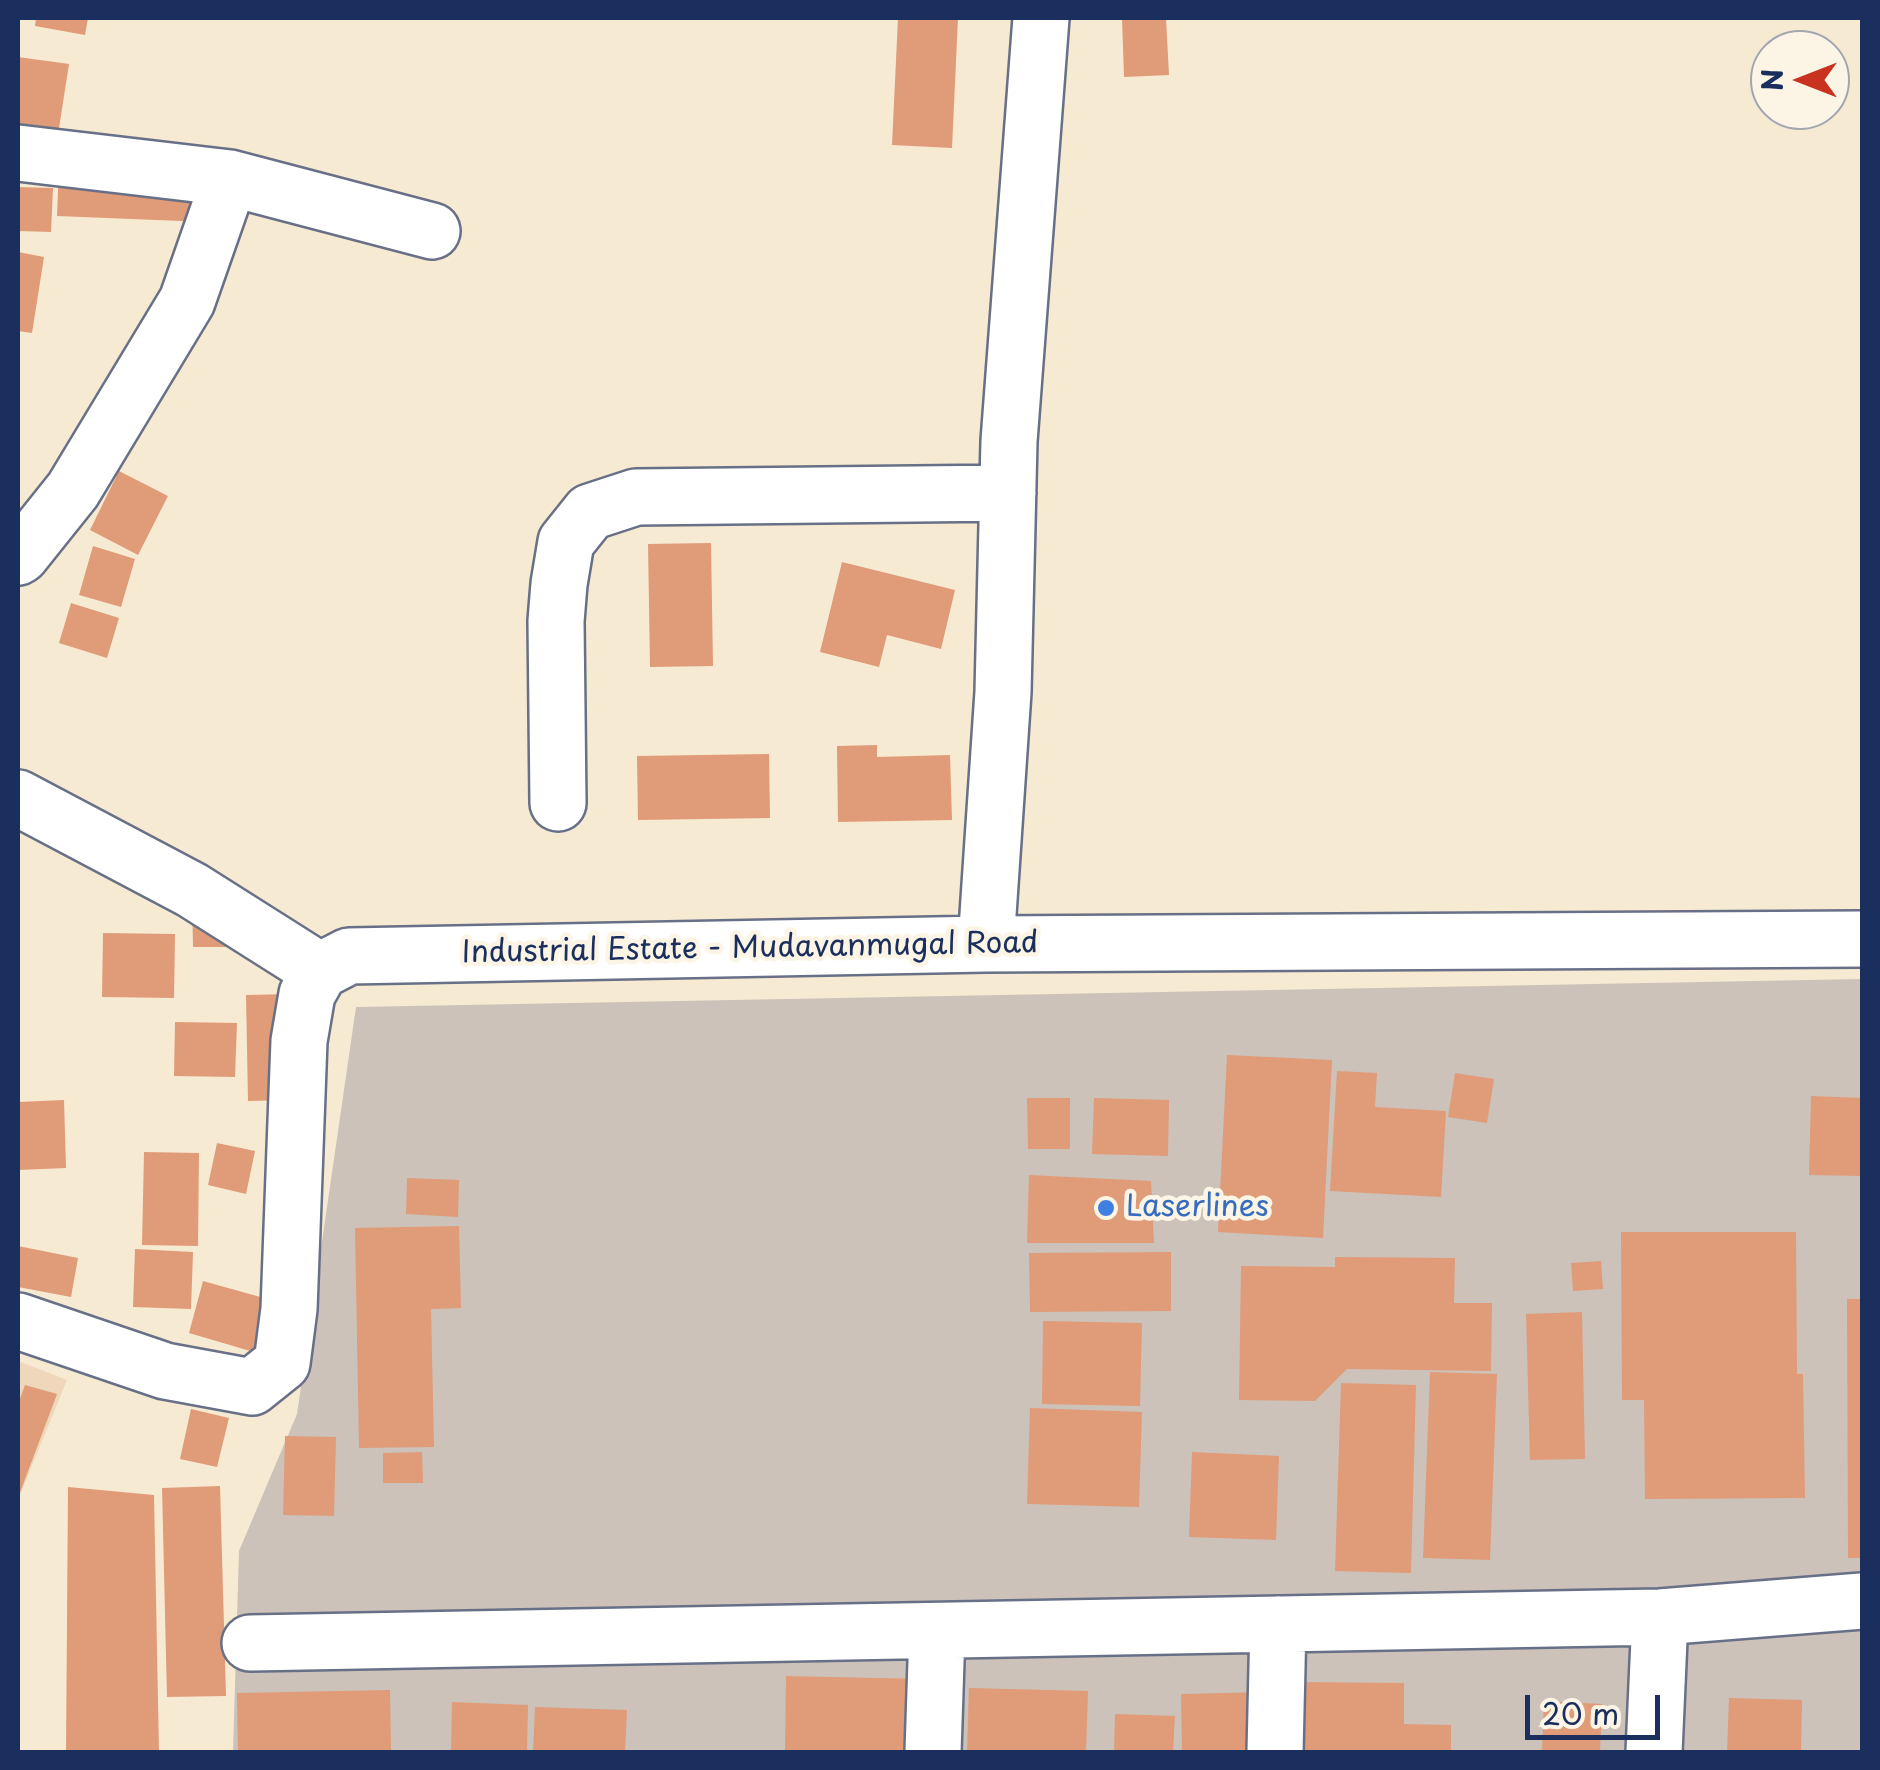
<!DOCTYPE html>
<html>
<head>
<meta charset="utf-8">
<style>
	body { margin:0 }
	#map { position:relative; width:1880px; height:1770px; overflow:hidden; background:#f7ead2; font-family:"Playpen Sans",sans-serif }
	canvas { display:block }
	.frame { position:absolute; inset:0; border:20px solid #1b2f5e; pointer-events:none }
	.north { position:absolute; left:1750px; top:30px; width:100px; height:100px; box-sizing:border-box; background:#fcf5e5; border:2px solid #a2a6af; border-radius:50%; rotate:270deg; font-size:28px; font-weight:700; line-height:40px; text-align:center; color:#1b2f5e }
	.north::after { content:''; display:block; margin:auto; width:35px; height:45px; background:#c8321e; clip-path:polygon(50% 0,100% 100%,50% 72%,0 100%) }
	.scale { position:absolute; left:1525px; top:1695px; width:135px; height:45px; box-sizing:border-box; border:5px solid #1b2f5e; border-top:0; padding-left:12px; font-size:30px; line-height:35px; white-space:nowrap; color:#1b2f5e; -webkit-text-stroke:8px #fcf5e5; paint-order:stroke }
</style>
</head>
<body>
<div id="map">
<canvas width="1880" height="1770"></canvas>
<div class="frame"></div>
<div class="north">N</div>
<div class="scale">20 m</div>
</div>
<script>
const ctx = document.querySelector('canvas').getContext('2d');
ctx.lineJoin = 'round';
function fill(path, color) { ctx.fillStyle = color; ctx.fill(path, 'evenodd'); }
function strokePath(path, color, width, dash) { ctx.strokeStyle = color; ctx.lineWidth = width; ctx.lineCap = dash ? 'butt' : 'round'; ctx.setLineDash(dash || []); ctx.stroke(path); }
function write(font, color, halo, rows, align = 'center') {
  ctx.font = font + ' "Playpen Sans",sans-serif'; ctx.lineWidth = 9; ctx.setLineDash([]); ctx.textBaseline = 'middle'; ctx.strokeStyle = halo; ctx.fillStyle = color; for (const [text, x, y, turn = 0] of rows) {
    ctx.save(); ctx.translate(x, y); ctx.rotate((+turn || 0) * Math.PI / 180); ctx.textAlign = isNaN(turn) ? turn : align; if (halo) ctx.strokeText(text, 0, 0); ctx.fillText(text, 0, 0); ctx.restore();
  }
}
fill(new Path2D(`
	M 18,1361 L 67,1380 L 18,1500 Z`), '#eed7bb');
fill(new Path2D(`
	M 1862,979 L 1862,1752 L 233,1752 L 239,1551 L 297,1414 L 356,1007 Z`), '#ccc2b9');
fill(new Path2D(`
	M 36,18 L 88,18 L 85,35 L 35,26 Z
	M 898,18 L 958,18 L 952,148 L 892,145 Z
	M 1122,18 L 1166,18 L 1169,75 L 1124,77 Z
	M 18,57 L 69,64 L 57,141 L 18,135 Z
	M 59,167 L 208,173 L 206,222 L 57,216 Z
	M 18,187 L 53,188 L 51,232 L 18,231 Z
	M 18,252 L 44,257 L 32,333 L 18,331 Z
	M 119,471 L 168,496 L 138,555 L 90,530 Z
	M 711,543 L 713,666 L 650,667 L 648,544 Z
	M 93,546 L 135,559 L 121,607 L 79,595 Z
	M 842,562 L 955,590 L 941,649 L 887,635 L 879,667 L 820,652 Z
	M 71,603 L 119,618 L 107,658 L 59,643 Z
	M 877,745 L 877,757 L 950,755 L 952,820 L 838,822 L 837,746 Z
	M 769,754 L 770,818 L 638,820 L 637,756 Z
	M 226,895 L 226,947 L 193,947 L 192,896 Z
	M 103,933 L 175,934 L 174,998 L 102,997 Z
	M 292,994 L 294,1100 L 248,1101 L 246,995 Z
	M 175,1022 L 237,1023 L 235,1077 L 174,1076 Z
	M 1227,1055 L 1332,1060 L 1323,1238 L 1218,1232 Z
	M 1337,1071 L 1377,1073 L 1375,1107 L 1446,1111 L 1441,1197 L 1330,1191 Z
	M 1455,1073 L 1494,1079 L 1487,1123 L 1448,1117 Z
	M 1811,1096 L 1862,1098 L 1862,1176 L 1809,1175 Z
	M 1027,1098 L 1070,1098 L 1070,1149 L 1028,1149 Z
	M 1094,1098 L 1169,1100 L 1168,1156 L 1092,1154 Z
	M 64,1100 L 66,1168 L 18,1170 L 18,1102 Z
	M 217,1143 L 255,1151 L 246,1194 L 208,1185 Z
	M 144,1152 L 199,1153 L 198,1246 L 142,1245 Z
	M 1029,1175 L 1151,1181 L 1154,1243 L 1027,1243 Z
	M 407,1178 L 459,1180 L 458,1217 L 406,1214 Z
	M 459,1226 L 461,1308 L 431,1309 L 434,1447 L 359,1448 L 355,1228 Z
	M 1621,1232 L 1796,1232 L 1797,1374 L 1803,1374 L 1805,1498 L 1645,1499 L 1644,1400 L 1622,1400 Z
	M 18,1246 L 78,1258 L 71,1297 L 18,1287 Z
	M 135,1249 L 193,1252 L 191,1309 L 133,1307 Z
	M 1171,1252 L 1171,1311 L 1030,1312 L 1029,1253 Z
	M 1335,1257 L 1455,1258 L 1454,1303 L 1492,1303 L 1491,1371 L 1347,1369 L 1315,1401 L 1239,1400 L 1241,1266 L 1335,1267 Z
	M 1601,1261 L 1603,1289 L 1573,1291 L 1571,1263 Z
	M 203,1281 L 271,1300 L 257,1353 L 189,1333 Z
	M 1847,1299 L 1862,1299 L 1862,1558 L 1848,1558 Z
	M 1582,1312 L 1585,1459 L 1530,1460 L 1526,1314 Z
	M 1043,1321 L 1142,1323 L 1140,1406 L 1042,1404 Z
	M 1430,1372 L 1497,1374 L 1490,1560 L 1423,1558 Z
	M 1341,1383 L 1416,1385 L 1411,1573 L 1335,1571 Z
	M 25,1385 L 57,1394 L 18,1498 L 18,1404 Z
	M 1030,1408 L 1142,1412 L 1139,1507 L 1027,1504 Z
	M 191,1409 L 229,1418 L 217,1467 L 180,1459 Z
	M 285,1436 L 336,1437 L 334,1516 L 283,1515 Z
	M 422,1452 L 423,1483 L 383,1483 L 383,1453 Z
	M 1192,1452 L 1279,1456 L 1276,1540 L 1189,1537 Z
	M 220,1486 L 226,1696 L 167,1697 L 162,1488 Z
	M 68,1487 L 154,1495 L 159,1752 L 66,1752 Z
	M 786,1676 L 922,1679 L 921,1752 L 785,1752 Z
	M 1294,1682 L 1404,1683 L 1404,1724 L 1451,1725 L 1451,1752 L 1293,1752 Z
	M 969,1688 L 1088,1691 L 1086,1752 L 967,1752 Z
	M 390,1690 L 391,1752 L 238,1751 L 237,1693 Z
	M 1266,1692 L 1267,1752 L 1182,1752 L 1181,1694 Z
	M 1729,1698 L 1802,1700 L 1801,1752 L 1727,1752 Z
	M 1544,1701 L 1602,1704 L 1600,1752 L 1542,1752 Z
	M 452,1702 L 528,1705 L 527,1752 L 451,1752 Z
	M 535,1707 L 627,1710 L 625,1752 L 533,1752 Z
	M 1115,1714 L 1175,1716 L 1173,1752 L 1114,1752 Z`), '#e09b78');
const minor = new Path2D(`
	M 18,153 L 230,178 L 432,231
	M 18,557 L 21,555 L 73,490 L 187,301 L 230,178
	M 18,798 L 192,890 L 320,971
	M 558,803 L 556,621 L 559,584 L 566,542 L 590,512 L 636,497 L 1008,493
	M 986,944 L 1003,692 L 1009,441 L 1041,18
	M 18,1321 L 165,1371 L 252,1387 L 282,1363 L 289,1309 L 299,1041 L 307,994 L 320,971 L 349,956 L 986,944 L 1862,939
	M 250,1643 L 1660,1617 L 1862,1601
	M 933,1752 L 937,1631
	M 1275,1752 L 1278,1624
	M 1654,1752 L 1660,1617`);
strokePath(minor, '#687087', 60);
strokePath(minor, '#fff', 55);
for (const [x, y, r, color] of [
	[1106,1208,10,"#3f7fe0"]
]) { const dot = new Path2D(); dot.arc(x, y, r, 0, 2 * Math.PI); ctx.fillStyle = color; ctx.fill(dot); strokePath(dot, '#fcf5e5', 4); }
write('30px', '#1b2f5e', '#fcf5e5', [
	["Industrial Estate - Mudavanmugal Road",750,949,-1]
]);
write('30px', '#366cbe', '#fcf5e5', [
	["Laserlines",1126,1208]
], 'left');
</script>
</body>
</html>
